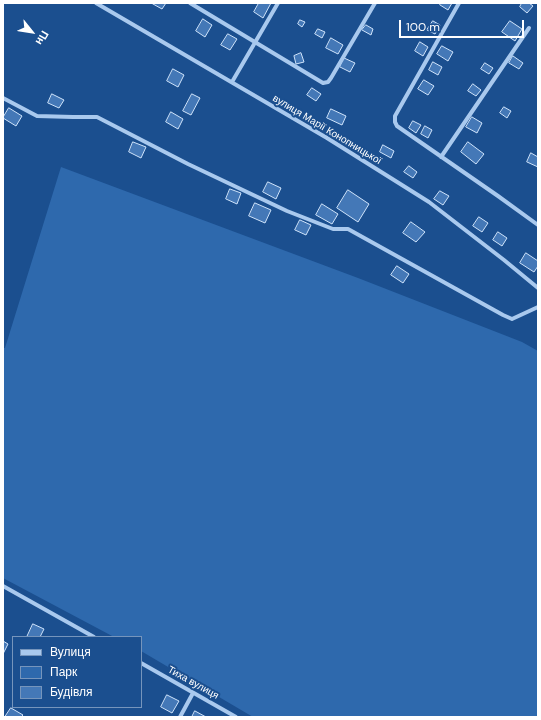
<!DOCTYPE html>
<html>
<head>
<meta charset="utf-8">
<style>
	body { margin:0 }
	#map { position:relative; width:541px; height:720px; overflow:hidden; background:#1b4f8f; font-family:"DM Sans",sans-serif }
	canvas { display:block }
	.frame { position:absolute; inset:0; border:4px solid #fff; pointer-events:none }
	.legend { position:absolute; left:12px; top:636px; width:130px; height:72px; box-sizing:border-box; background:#1b4f8f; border:1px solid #7695bc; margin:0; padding:5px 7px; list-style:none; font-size:12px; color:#fff }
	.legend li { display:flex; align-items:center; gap:8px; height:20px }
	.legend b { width:20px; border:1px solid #7695bc }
	.north { position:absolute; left:12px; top:12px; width:40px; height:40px; -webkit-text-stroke:3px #1b4f8f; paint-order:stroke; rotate:120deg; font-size:11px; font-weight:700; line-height:16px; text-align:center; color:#fff }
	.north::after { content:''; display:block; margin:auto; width:14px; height:18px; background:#fff; clip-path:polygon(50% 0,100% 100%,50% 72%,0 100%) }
	.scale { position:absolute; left:399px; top:20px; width:125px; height:18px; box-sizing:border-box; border:2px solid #fff; border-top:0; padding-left:5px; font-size:12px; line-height:14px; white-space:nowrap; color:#fff; -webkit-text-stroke:3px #1b4f8f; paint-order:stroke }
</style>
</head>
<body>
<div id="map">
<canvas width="541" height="720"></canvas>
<div class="frame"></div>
<ul class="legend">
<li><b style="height:5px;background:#a9c9ee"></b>Вулиця</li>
<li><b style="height:11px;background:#2e69ad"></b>Парк</li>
<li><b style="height:11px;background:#4478b7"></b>Будівля</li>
</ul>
<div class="north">Пн</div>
<div class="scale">100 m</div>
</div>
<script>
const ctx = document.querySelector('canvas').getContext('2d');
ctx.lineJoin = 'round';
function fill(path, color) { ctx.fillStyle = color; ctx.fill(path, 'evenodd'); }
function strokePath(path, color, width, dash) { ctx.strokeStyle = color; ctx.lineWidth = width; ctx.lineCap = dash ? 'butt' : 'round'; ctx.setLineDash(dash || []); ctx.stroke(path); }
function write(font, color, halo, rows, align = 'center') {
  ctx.font = font + ' "DM Sans",sans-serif'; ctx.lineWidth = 4; ctx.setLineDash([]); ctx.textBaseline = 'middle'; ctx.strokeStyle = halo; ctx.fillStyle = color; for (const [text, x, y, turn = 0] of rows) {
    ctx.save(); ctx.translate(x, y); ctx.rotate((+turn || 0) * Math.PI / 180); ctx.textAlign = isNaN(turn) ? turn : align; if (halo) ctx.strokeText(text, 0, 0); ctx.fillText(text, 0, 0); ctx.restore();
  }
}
fill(new Path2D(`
	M 61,167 L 358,278 L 522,342 L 538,351 L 538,717 L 253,717 L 141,651 L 141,637 L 114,637 L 3,578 L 3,348 L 5,348 Z`), '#2e69ad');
const building = new Path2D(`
	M 154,3 L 166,3 L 162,9 L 153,4 Z
	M 259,3 L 271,3 L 263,18 L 254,12 Z
	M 441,3 L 452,3 L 448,10 L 440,5 Z
	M 522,3 L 529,3 L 533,6 L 527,13 L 520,7 Z
	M 203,19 L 212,25 L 205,37 L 196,31 Z
	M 300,20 L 305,22 L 302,27 L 298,24 Z
	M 433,21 L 440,25 L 435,34 L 427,30 Z
	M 510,21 L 522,29 L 515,41 L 502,32 Z
	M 366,25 L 373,29 L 371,35 L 362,30 Z
	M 318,29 L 325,32 L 322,38 L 315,34 Z
	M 228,34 L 237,39 L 230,50 L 221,45 Z
	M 331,38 L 343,45 L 338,54 L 326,48 Z
	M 420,42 L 428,47 L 423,56 L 415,51 Z
	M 442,46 L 453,52 L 448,61 L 437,54 Z
	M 301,53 L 304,62 L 296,64 L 294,56 Z
	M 513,56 L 523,63 L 519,69 L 509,63 Z
	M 344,58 L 355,63 L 350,72 L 340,67 Z
	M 433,62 L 442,67 L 438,75 L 429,70 Z
	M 485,63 L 493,68 L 489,74 L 481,69 Z
	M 173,69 L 184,75 L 178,87 L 167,81 Z
	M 424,80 L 434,86 L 428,95 L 418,89 Z
	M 473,84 L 481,90 L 476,96 L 468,91 Z
	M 312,88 L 321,94 L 316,101 L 307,95 Z
	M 52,94 L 64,100 L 59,108 L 48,103 Z
	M 192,94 L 200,98 L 191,115 L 183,111 Z
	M 504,107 L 511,111 L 507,118 L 500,113 Z
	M 9,108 L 22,116 L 16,126 L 3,118 Z
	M 331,109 L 346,116 L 342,125 L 327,118 Z
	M 171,112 L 183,119 L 178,129 L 166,122 Z
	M 472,117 L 482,123 L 477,133 L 466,127 Z
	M 413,121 L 421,125 L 416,133 L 409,128 Z
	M 425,126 L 432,130 L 428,138 L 421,134 Z
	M 133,142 L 146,147 L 141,158 L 129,152 Z
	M 468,142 L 484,154 L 476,164 L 461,152 Z
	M 383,145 L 394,151 L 391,158 L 380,152 Z
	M 531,153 L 538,157 L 538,167 L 527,162 Z
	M 409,166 L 417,172 L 413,178 L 404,172 Z
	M 268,182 L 281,188 L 276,199 L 263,192 Z
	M 230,189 L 241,193 L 237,204 L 226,199 Z
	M 348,190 L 369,204 L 358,222 L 337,208 Z
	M 440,191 L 449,196 L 443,205 L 434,199 Z
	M 255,203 L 271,210 L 265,223 L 249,216 Z
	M 322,204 L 338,214 L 332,224 L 316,215 Z
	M 479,217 L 488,223 L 482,232 L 473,226 Z
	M 300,220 L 311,225 L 306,235 L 295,230 Z
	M 411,222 L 425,232 L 416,242 L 403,233 Z
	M 498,232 L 507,238 L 502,246 L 493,240 Z
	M 526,253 L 538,261 L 538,266 L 534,272 L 520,263 Z
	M 397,266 L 409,274 L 403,283 L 391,275 Z
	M 33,624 L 44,629 L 40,637 L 27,637 Z
	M 3,641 L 8,644 L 3,654 Z
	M 167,695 L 179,701 L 172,713 L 161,707 Z
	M 11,708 L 23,715 L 21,717 L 5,717 Z
	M 195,711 L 206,717 L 192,717 Z`);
fill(building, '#4478b7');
strokePath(building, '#cfe3fa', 1);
strokePath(new Path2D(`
	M 96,3 L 327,138 L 429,202 L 504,260 L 538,288
	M 190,3 L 323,83 L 328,82 L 331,78 L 375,3
	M 459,3 L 395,116 L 395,122 L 397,126 L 498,196 L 538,225
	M 232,82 L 278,3
	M 3,98 L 37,116 L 73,117 L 97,117 L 188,164 L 287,211 L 333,229 L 348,229 L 503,315 L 512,319 L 538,307
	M 441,157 L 529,28
	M 3,586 L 94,637
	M 141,663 L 236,717
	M 180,717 L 193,693`), '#a9c9ee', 4);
write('10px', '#fff', '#1b4f8f', [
	["вулиця Марії Конопницької",327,130,31],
	["Тиха вулиця",193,683,29]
]);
</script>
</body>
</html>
